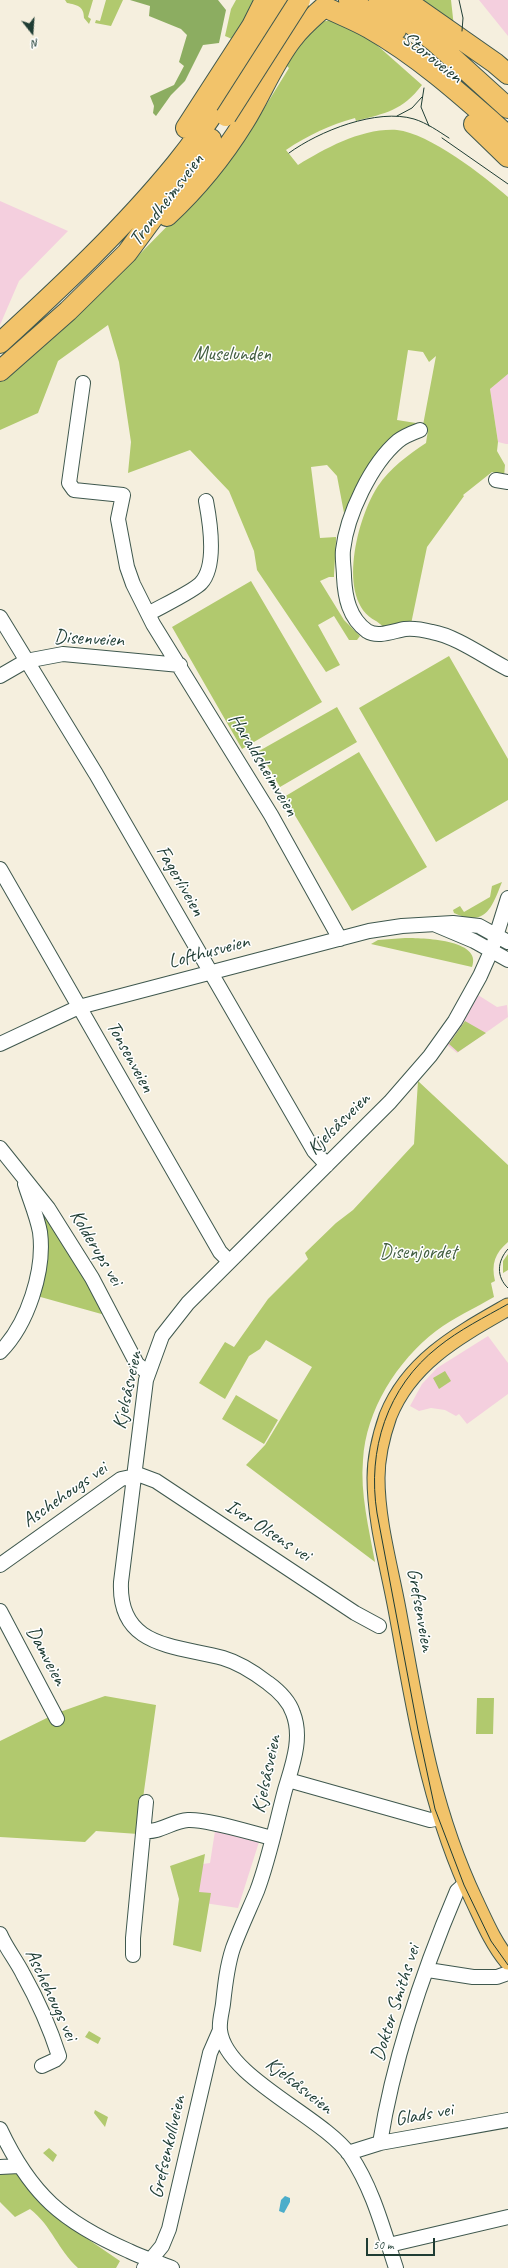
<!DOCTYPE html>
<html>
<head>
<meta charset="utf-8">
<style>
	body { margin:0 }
	#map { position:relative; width:508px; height:2268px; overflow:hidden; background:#f5efde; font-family:Caveat,sans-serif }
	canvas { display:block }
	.north { position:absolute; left:12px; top:12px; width:40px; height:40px; -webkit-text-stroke:3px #fff; paint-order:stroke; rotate:163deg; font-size:11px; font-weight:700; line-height:16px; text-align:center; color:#1f3d34 }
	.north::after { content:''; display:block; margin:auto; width:14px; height:18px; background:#1f3d34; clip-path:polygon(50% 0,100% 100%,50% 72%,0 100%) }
	.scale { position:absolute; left:366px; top:2238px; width:69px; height:18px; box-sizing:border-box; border:2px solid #1f3d34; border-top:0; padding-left:5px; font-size:12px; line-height:14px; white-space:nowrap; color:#1f3d34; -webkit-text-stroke:3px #fff; paint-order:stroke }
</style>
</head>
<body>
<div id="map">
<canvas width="508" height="2268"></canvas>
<div class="north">N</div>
<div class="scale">50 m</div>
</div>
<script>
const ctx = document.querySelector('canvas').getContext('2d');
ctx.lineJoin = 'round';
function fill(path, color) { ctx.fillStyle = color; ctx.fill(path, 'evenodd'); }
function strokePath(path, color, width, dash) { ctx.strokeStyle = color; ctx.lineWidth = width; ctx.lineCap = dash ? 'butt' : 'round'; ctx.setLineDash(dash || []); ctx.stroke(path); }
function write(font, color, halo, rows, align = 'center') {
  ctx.font = font + ' Caveat,sans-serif'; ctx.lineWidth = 3; ctx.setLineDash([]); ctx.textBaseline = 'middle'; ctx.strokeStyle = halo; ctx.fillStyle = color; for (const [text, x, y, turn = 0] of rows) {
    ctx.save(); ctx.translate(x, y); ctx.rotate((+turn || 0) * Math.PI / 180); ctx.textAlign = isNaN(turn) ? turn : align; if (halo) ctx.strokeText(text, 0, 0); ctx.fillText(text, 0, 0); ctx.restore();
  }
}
fill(new Path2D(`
	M 479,0 L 508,0 L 508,36 Z
	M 0,201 L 68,231 L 19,281 L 0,325 Z
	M 508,374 L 508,444 L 506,444 L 498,442 L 490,389 Z
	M 478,995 L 497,1007 L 507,1005 L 508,1017 L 457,1053 L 447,1045 Z
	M 488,1336 L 508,1363 L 508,1394 L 467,1424 L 459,1414 L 456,1416 L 445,1410 L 431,1408 L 419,1411 L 410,1406 L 422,1384 L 437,1368 Z
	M 215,1831 L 256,1839 L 259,1842 L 238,1908 L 184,1900 L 196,1865 L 210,1863 Z`), '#f4cfde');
fill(new Path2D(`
	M 65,0 L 93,0 L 88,17 L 91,19 L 89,24 L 84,18 C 84,6 77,5 67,3 Z
	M 106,0 L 123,0 L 111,26 L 95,23 L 96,20 L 100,21 Z
	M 236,0 L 258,0 L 232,39 L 225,36 L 231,9 Z
	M 421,0 L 451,0 L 454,27 Z
	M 332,20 L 370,39 L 422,85 C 402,111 386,113 356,121 L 355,118 C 330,125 308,135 286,150 L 298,165 C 326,148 362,128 397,130 C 429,133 484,176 508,197 L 508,374 L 490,389 L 498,442 L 497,451 L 505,465 L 504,477 L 492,472 L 463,495 L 464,496 L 427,547 L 411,624 C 403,625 394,627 386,627 C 383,627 379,623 376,621 C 335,600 358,516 378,486 C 390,468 408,455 426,443 L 428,430 L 423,425 L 436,356 L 429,362 L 423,352 L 408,350 L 397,420 L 416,423 L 414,428 L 365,472 L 344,513 L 337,476 L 327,465 L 311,467 L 320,538 L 336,537 L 336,541 L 334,575 L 334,577 L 329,577 L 320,581 L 344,620 L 360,636 L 357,640 L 349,640 L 334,616 L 318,625 L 340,665 L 326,672 L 257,570 L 254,551 L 229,491 L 190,450 L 128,473 L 131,442 L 119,362 L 108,325 L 58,361 L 38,413 L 0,430 L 0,379 L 129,265 L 186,207 L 238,142 L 242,144 L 289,68 L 286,65 L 292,52 L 320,22 Z
	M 251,581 L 322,702 L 242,749 L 172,627 Z
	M 449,656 L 508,759 L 508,800 L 436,842 L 359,708 Z
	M 337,707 L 357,742 L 280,787 L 259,751 Z
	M 359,752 L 427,867 L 352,911 L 284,797 Z
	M 502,882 C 492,907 486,928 454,913 L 453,910 L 460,906 L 464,912 L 490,897 L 492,886 Z
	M 405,938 C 421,938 483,939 472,967 L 371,944 L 378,940 Z
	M 465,1021 L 486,1033 L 458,1052 L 449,1044 Z
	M 418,1081 L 508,1165 L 508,1242 C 495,1253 491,1264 495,1281 L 491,1283 L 494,1297 C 475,1308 453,1318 436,1331 C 397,1361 366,1410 363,1460 C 360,1493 369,1529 375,1562 L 246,1465 L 265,1445 L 312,1367 L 266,1340 L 260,1349 L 249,1356 L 225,1399 L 199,1383 L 225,1342 L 234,1347 L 268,1299 L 308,1259 L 305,1253 L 336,1223 L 353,1210 L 414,1144 Z
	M 35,1203 L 48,1215 L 105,1315 L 37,1296 Z
	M 508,1254 L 508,1270 L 503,1273 L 503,1261 Z
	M 445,1371 L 451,1381 L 439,1389 L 433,1378 Z
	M 236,1395 L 278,1420 L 264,1444 L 222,1419 Z
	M 105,1696 L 156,1705 L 138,1834 L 96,1831 L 85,1842 L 0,1837 L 0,1741 L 57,1713 Z
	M 477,1698 L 494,1698 L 493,1734 L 476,1734 Z
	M 205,1854 L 199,1892 L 211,1893 L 201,1952 L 173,1945 L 179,1899 L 170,1866 Z
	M 89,2031 L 101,2038 L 98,2044 L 85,2037 Z
	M 95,2110 L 108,2117 L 105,2127 L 94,2113 Z
	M 49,2148 L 57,2155 L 53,2162 L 43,2153 Z
	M 0,2171 L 17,2174 L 70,2227 L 120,2261 L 116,2268 L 78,2268 C 58,2250 52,2226 30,2209 L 15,2217 L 0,2202 Z`), '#b1c96e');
fill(new Path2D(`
	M 130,0 L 218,0 L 226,10 L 219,43 L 203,45 L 185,81 L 171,95 L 156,116 L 153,113 L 154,106 L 150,96 L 174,85 L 184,66 L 179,62 L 187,35 L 181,29 L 149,16 L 150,6 Z`), '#8cad61');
fill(new Path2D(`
	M 285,2196 L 290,2198 L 290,2202 L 284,2213 L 279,2211 L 281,2200 Z`), '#4badca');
const minor = new Path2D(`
	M 83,383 L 69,483 L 74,490 L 123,495 L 118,519 L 127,567 L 133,584 L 153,624 L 271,815 L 340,939
	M 420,430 C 412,433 404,436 398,441 C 371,464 347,515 343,550 C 342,559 344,568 344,577 C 345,597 349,618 367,631 C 378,638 393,631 405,629 C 414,628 424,630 432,632 C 456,636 486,658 508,669
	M 496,480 L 508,482
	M 148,614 C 160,607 194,591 201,583 C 217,566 210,522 206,501
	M 0,617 L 96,774 L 314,1151 L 327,1165
	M 0,676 L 26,661 L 63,654 L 180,665
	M 0,869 L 220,1252 L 229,1261
	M 436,925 L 474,941 L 508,960
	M 0,1044 L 79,1007 L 369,931 L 402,926 L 453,923 L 479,926 L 508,942
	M 0,1148 L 48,1208 L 92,1278 L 137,1364 L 148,1373
	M 0,1352 C 28,1324 45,1270 40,1232 C 37,1216 30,1200 25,1184
	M 0,1565 L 121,1479 L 140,1475 L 156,1481 L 355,1613 L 379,1626
	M 0,1611 L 57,1719
	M 288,1780 L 423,1818 L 430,1820 L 441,1818
	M 144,1831 C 160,1833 172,1821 188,1820 C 208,1819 251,1833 272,1838
	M 0,1934 C 6,1948 16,1960 23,1974 C 37,1999 50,2028 59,2056 L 55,2060 L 42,2066
	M 133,1955 L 133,1938 L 146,1802
	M 428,1970 L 473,1977 L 497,1977 L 508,1973
	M 0,2129 C 31,2195 63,2222 129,2251 C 143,2258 158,2262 172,2268
	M 380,2143 C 394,2056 423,1971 457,1891 L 466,1883
	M 348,2153 L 380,2143 L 508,2120
	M 0,2167 L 19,2166
	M 389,2245 L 508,2217
	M 144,2268 L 162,2246 L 169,2229 L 210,2053 L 220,2030
	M 396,2268 C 383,2229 373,2189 350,2155 C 322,2116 225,2077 220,2030 C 219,2021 222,2012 223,2004 C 225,1985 227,1966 233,1948 C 240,1929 249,1910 257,1891 C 269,1859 276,1824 285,1790 C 292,1766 303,1738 293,1713 C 289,1701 279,1691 268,1683 C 255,1673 240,1663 223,1658 C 175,1645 118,1648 121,1582 L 146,1380 L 162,1336 L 188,1303 L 390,1102 L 430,1056 L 455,1021 L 480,976 L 492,949 L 508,898`);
const major = new Path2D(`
	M 508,1307 C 459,1335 410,1361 388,1416 C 381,1436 376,1457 376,1478 C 376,1521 389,1566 397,1609 C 416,1711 429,1805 474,1900 C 484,1921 493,1943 508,1961`);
const highway = new Path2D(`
	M 349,0 L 396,30
	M 379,0 L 435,42 L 508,108
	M 405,0 L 495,63 L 508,74
	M 325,7 C 339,14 355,20 369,28 C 420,57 465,98 508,136
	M 474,124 L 508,157
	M 186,128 L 252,26 L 265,0
	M 167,216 C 196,189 223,156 244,122 C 261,95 273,63 293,38 C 301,27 313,17 323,8
	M 0,343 C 61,287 123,229 176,164 C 217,113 250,56 284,0
	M 0,371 L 68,311 L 127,253 L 211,139`);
strokePath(minor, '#3f584e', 16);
strokePath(major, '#3f584e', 19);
strokePath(highway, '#3f584e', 22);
strokePath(minor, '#fff', 14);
strokePath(major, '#f2c36a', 17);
strokePath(highway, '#f2c36a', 20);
strokePath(new Path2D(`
	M 459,0 L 463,18 L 462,31
	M 424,88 L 421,107 L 429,126
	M 397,116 L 412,108 L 422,97
	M 442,138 L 508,184
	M 289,153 C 319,131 377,108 414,119 C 427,123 438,131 449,138
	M 508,1249 C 497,1261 496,1277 508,1288
	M 508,1304 C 485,1317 459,1330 438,1347 C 387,1387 367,1450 377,1513 L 418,1730 L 435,1809 L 464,1885 L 491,1941 L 508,1965`), '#1f3d34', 1);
const highwayBridge = new Path2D(`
	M 226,116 L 300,0`);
strokePath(highwayBridge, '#3f584e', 22, []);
strokePath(highwayBridge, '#f2c36a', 20);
write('20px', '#1f3d34', '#fff', [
	["Storoveien",432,58,38],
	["Trondheimsveien",167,200,-53],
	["Disenveien",89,639,3],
	["Haraldsheimveien",263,765,59],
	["Fagerliveien",180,881,60],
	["Lofthusveien",209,952,-15],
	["Tonsenveien",130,1057,61],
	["Kjelsåsveien",339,1124,-45],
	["Kolderups vei",96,1248,59],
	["Kjelsåsveien",128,1390,-78],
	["Aschehougs vei",65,1495,-35],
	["Iver Olsens vei",268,1531,33],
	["Grefsenveien",420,1610,80],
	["Damveien",46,1656,62],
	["Kjelsåsveien",267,1774,-78],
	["Aschehougs vei",51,1995,65],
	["Doktor Smiths vei",396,2003,-72],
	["Kjelsåsveien",299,2086,38],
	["Glads vei",424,2115,-10],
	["Grefsenkollveien",168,2147,-77]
]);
write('20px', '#446042', '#fff', [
	["Muselunden",232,355],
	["Disenjordet",418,1253]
]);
</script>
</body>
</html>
